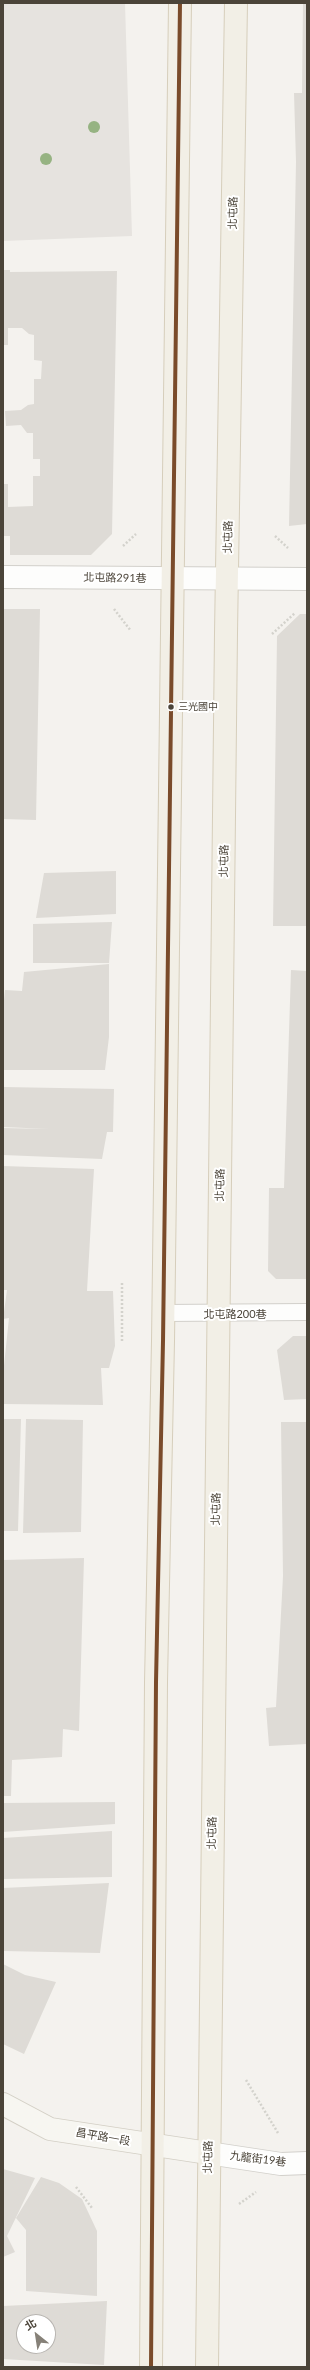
<!DOCTYPE html>
<html>
<head>
<meta charset="utf-8">
<style>
	body { margin:0 }
	#map { position:relative; width:310px; height:2370px; overflow:hidden; background:#f4f2ee; font-family:Lato,"Noto Sans TC",sans-serif }
	canvas { display:block }
	.frame { position:absolute; inset:0; border:4px solid #4b4439; pointer-events:none }
	.north { position:absolute; left:16px; top:2314px; width:40px; height:40px; box-sizing:border-box; background:#fff; border:1px solid #b7b4b0; border-radius:50%; rotate:330deg; font-size:11px; font-weight:700; line-height:16px; text-align:center; color:#4b4439 }
	.north::after { content:''; display:block; margin:auto; width:14px; height:18px; background:#868178; clip-path:polygon(50% 0,100% 100%,50% 72%,0 100%) }
</style>
</head>
<body>
<div id="map">
<canvas width="310" height="2370"></canvas>
<div class="frame"></div>
<div class="north">北</div>
</div>
<script>
const ctx = document.querySelector('canvas').getContext('2d');
ctx.lineJoin = 'round';
function fill(path, color) { ctx.fillStyle = color; ctx.fill(path, 'evenodd'); }
function strokePath(path, color, width, dash) { ctx.strokeStyle = color; ctx.lineWidth = width; ctx.lineCap = dash ? 'butt' : 'round'; ctx.setLineDash(dash || []); ctx.stroke(path); }
function write(font, color, halo, rows, align = 'center') {
  ctx.font = font + ' Lato,"Noto Sans TC",sans-serif'; ctx.lineWidth = 4; ctx.setLineDash([]); ctx.textBaseline = 'middle'; ctx.strokeStyle = halo; ctx.fillStyle = color; for (const [text, x, y, turn = 0] of rows) {
    ctx.save(); ctx.translate(x, y); ctx.rotate((+turn || 0) * Math.PI / 180); ctx.textAlign = isNaN(turn) ? turn : align; if (halo) ctx.strokeText(text, 0, 0); ctx.fillText(text, 0, 0); ctx.restore();
  }
}
fill(new Path2D(`
	M 3,3 L 125,3 L 132,236 L 3,241 Z`), '#e6e3df');
fill(new Path2D(`
	M 303,3 L 307,3 L 307,524 L 289,526 L 296,162 L 294,93 L 302,93 Z
	M 3,270 L 10,270 L 10,272 L 117,271 L 112,534 L 91,555 L 10,555 L 10,536 L 3,536 L 3,484 L 8,484 L 8,507 L 33,506 L 33,476 L 40,476 L 40,459 L 33,459 L 33,433 L 27,433 L 21,425 L 6,426 L 5,411 L 21,410 L 28,405 L 34,404 L 34,379 L 41,379 L 42,361 L 34,360 L 34,335 L 29,334 L 22,328 L 8,328 L 8,345 L 3,345 Z
	M 3,609 L 40,609 L 36,820 L 3,819 Z
	M 300,614 L 307,614 L 307,926 L 273,926 L 277,636 Z
	M 116,871 L 116,914 L 36,918 L 44,873 Z
	M 112,922 L 109,963 L 33,963 L 33,924 Z
	M 109,964 L 109,1037 L 105,1070 L 3,1070 L 3,1009 L 5,990 L 22,991 L 24,972 Z
	M 291,970 L 307,971 L 307,1279 L 276,1279 L 268,1271 L 269,1188 L 284,1188 Z
	M 4,1087 L 114,1089 L 113,1132 L 107,1132 L 102,1159 L 3,1155 L 3,1128 L 49,1129 L 3,1127 Z
	M 3,1166 L 94,1169 L 87,1291 L 113,1291 L 115,1346 L 109,1368 L 101,1368 L 103,1405 L 3,1404 L 3,1375 L 9,1318 L 3,1319 L 7,1290 L 3,1290 Z
	M 293,1336 L 307,1336 L 307,1399 L 284,1400 L 277,1350 Z
	M 3,1419 L 21,1419 L 18,1531 L 3,1531 Z
	M 26,1419 L 83,1420 L 81,1532 L 23,1533 Z
	M 281,1422 L 307,1422 L 307,1744 L 269,1746 L 266,1708 L 276,1707 L 283,1576 Z
	M 84,1558 L 79,1731 L 63,1729 L 62,1757 L 12,1760 L 11,1796 L 3,1796 L 3,1560 Z
	M 115,1802 L 115,1824 L 3,1832 L 3,1803 Z
	M 112,1831 L 112,1877 L 3,1879 L 3,1838 Z
	M 109,1883 L 100,1953 L 3,1951 L 3,1888 Z
	M 3,1964 L 25,1975 L 56,1982 L 24,2054 L 3,2044 Z
	M 3,2169 L 35,2178 L 7,2236 L 15,2252 L 3,2257 Z
	M 41,2177 L 59,2183 L 82,2199 L 97,2231 L 97,2296 L 26,2291 L 26,2230 L 16,2218 Z
	M 107,2301 L 104,2365 L 3,2359 L 3,2306 ZM 24,2322 L 48,2322 L 48,2346 L 24,2346 Z`), '#dedbd6');
const lane = new Path2D(`
	M 163,1313 L 307,1312`);
const street = new Path2D(`
	M 3,577 L 307,579
	M 208,2153 L 281,2164 L 307,2163`);
const secondary = new Path2D(`
	M 3,2104 L 50,2129 L 208,2153`);
const primary = new Path2D(`
	M 151,2367 L 156,1682 L 163,1341 L 180,3
	M 207,2367 L 226,633 L 236,3`);
strokePath(lane, '#d2d0cb', 18);
strokePath(street, '#d2d0cb', 24);
strokePath(secondary, '#d3cfc5', 24);
strokePath(primary, '#d6cebb', 24);
strokePath(new Path2D(`
	M 275,536 L 288,548
	M 123,546 L 136,534
	M 114,609 L 131,631
	M 272,634 L 295,613
	M 122,1341 L 122,1283
	M 246,2080 L 278,2133
	M 76,2187 L 92,2208
	M 239,2204 L 256,2192`), '#d3d2cc', 2.5, [2, 2]);
strokePath(lane, '#fdfdfc', 16);
strokePath(street, '#fdfdfc', 22);
strokePath(secondary, '#f7f6f1', 22);
strokePath(primary, '#f2efe6', 22);
strokePath(new Path2D(`
	M 151,2367 L 156,1682 L 163,1341 L 180,3`), '#7a4b2a', 4);
ctx.fillStyle = '#96b382';
for (const [x, y] of [
	[94,127],
	[46,159]
]) { ctx.beginPath(); ctx.arc(x, y, 6, 0, 2 * Math.PI); ctx.fill(); }
for (const [x, y, r, color] of [
	[171,707,3.5,"#4b4439"]
]) { const dot = new Path2D(); dot.arc(x, y, r, 0, 2 * Math.PI); ctx.fillStyle = color; ctx.fill(dot); strokePath(dot, '#fff', 1.5); }
write('10px', '#4b4439', '#fff', [
	["三光國中",178,707]
], 'left');
write('11px', '#4b4439', '#fff', [
	["北屯路",233,213,-89],
	["北屯路",228,537,-89],
	["北屯路291巷",115,578,1],
	["北屯路",224,861,-89],
	["北屯路",220,1185,-89],
	["北屯路200巷",235,1314],
	["北屯路",216,1509,-89],
	["北屯路",212,1833,-89],
	["昌平路一段",103,2137,10],
	["北屯路",208,2157,-89],
	["九龍街19巷",258,2159,7]
]);
</script>
</body>
</html>
